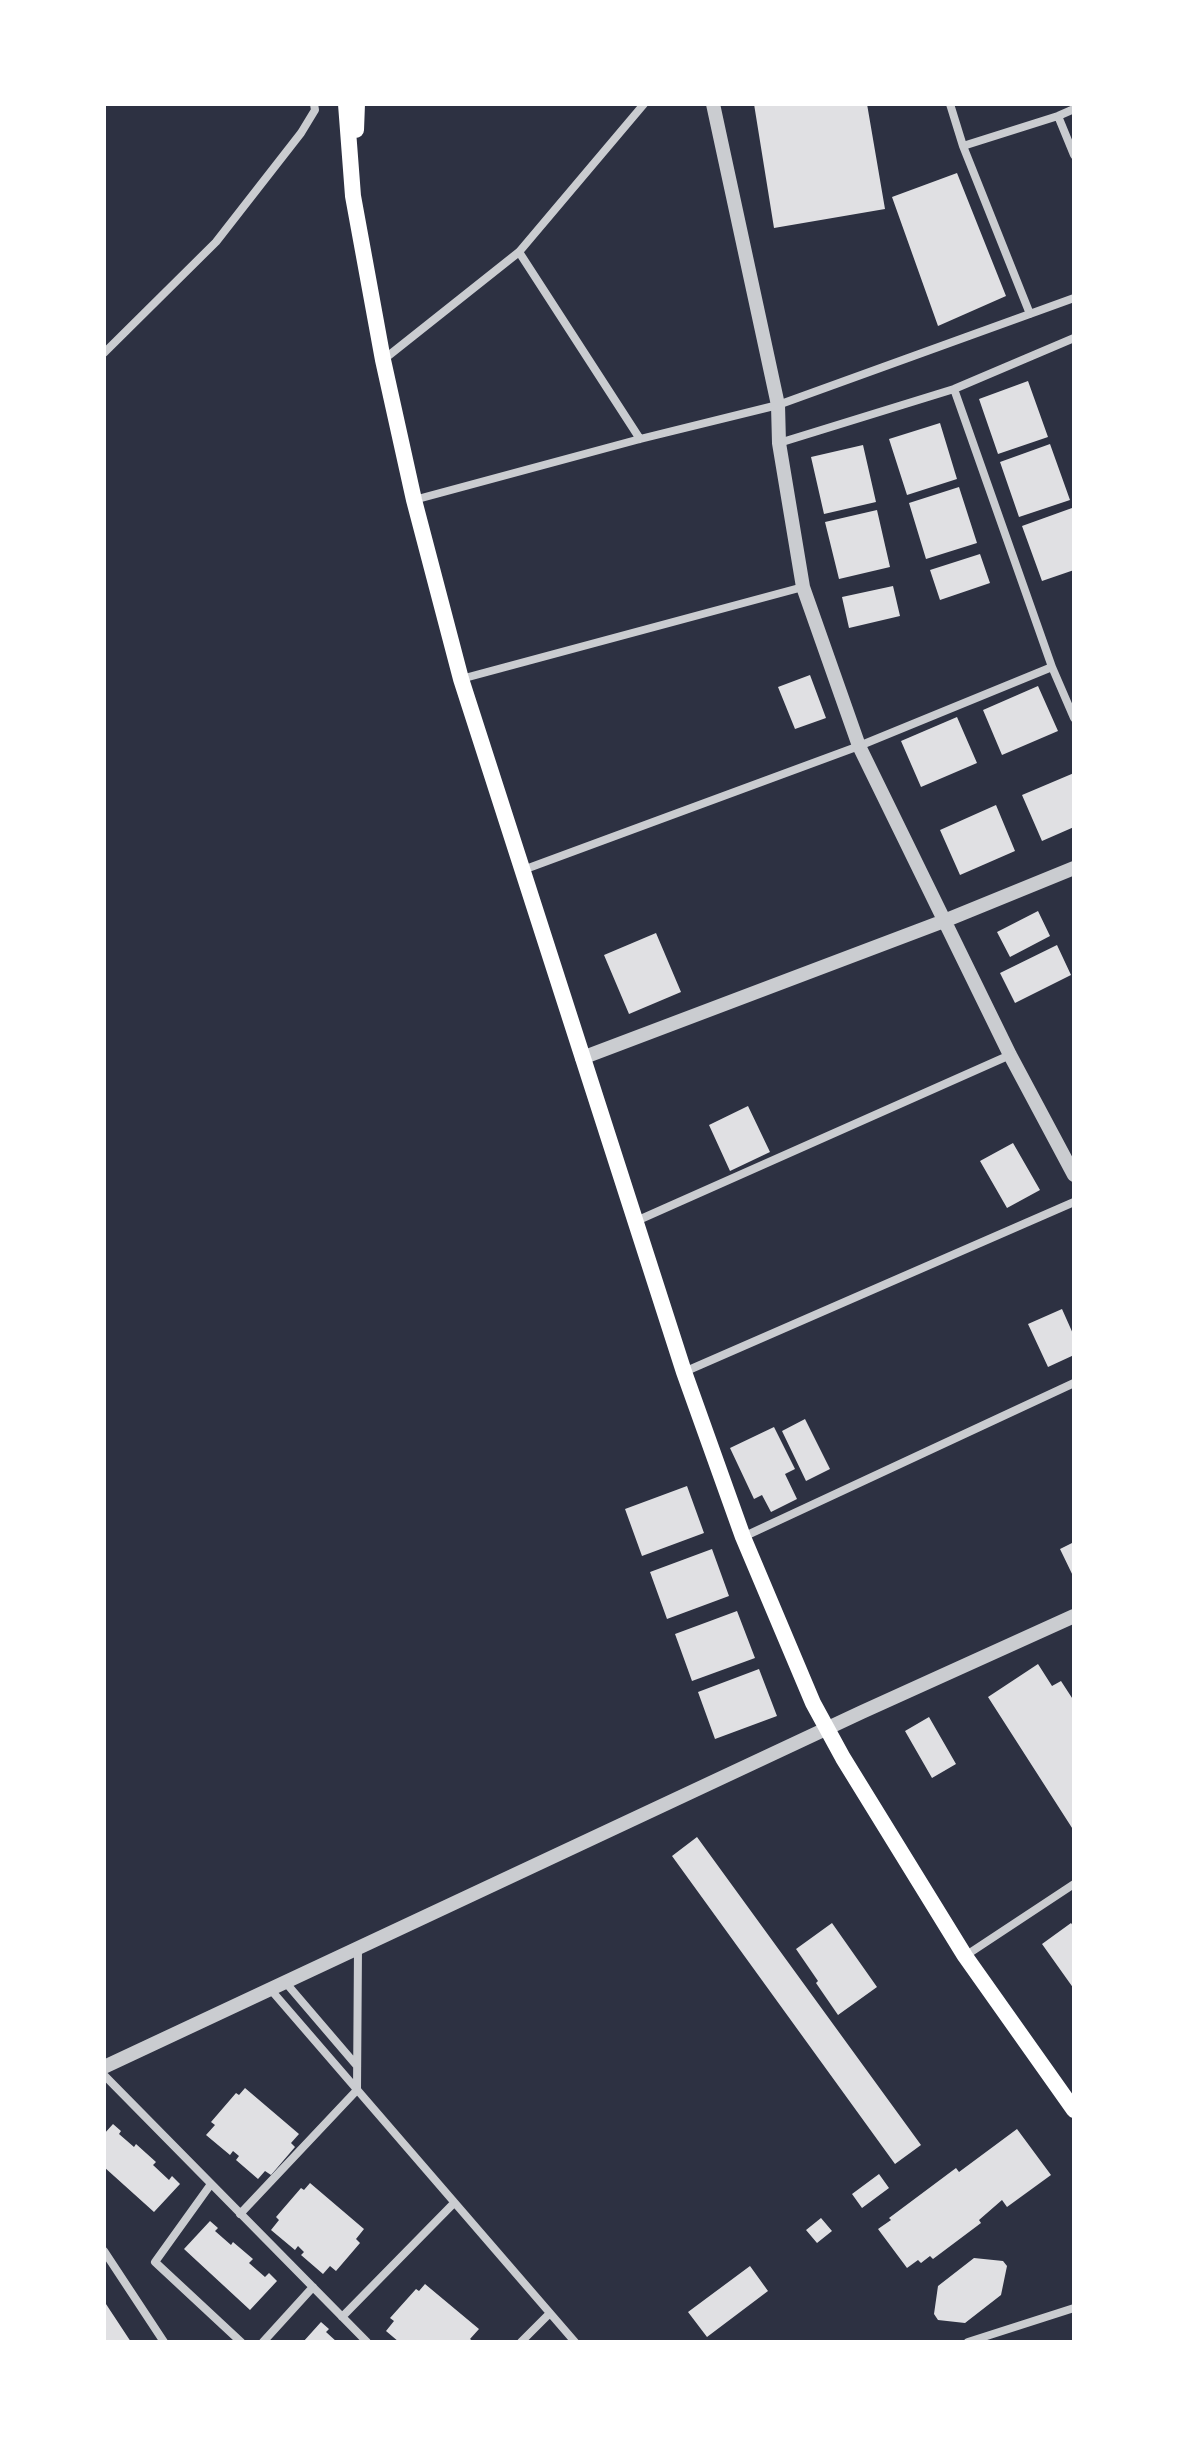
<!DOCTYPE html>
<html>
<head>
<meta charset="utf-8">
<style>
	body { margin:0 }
	#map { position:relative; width:1178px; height:2446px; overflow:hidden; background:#2d3142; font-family:"Varela Round",sans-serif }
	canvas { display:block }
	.frame { position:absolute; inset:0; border:106px solid #fff; pointer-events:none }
</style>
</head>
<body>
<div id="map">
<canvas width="1178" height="2446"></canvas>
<div class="frame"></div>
</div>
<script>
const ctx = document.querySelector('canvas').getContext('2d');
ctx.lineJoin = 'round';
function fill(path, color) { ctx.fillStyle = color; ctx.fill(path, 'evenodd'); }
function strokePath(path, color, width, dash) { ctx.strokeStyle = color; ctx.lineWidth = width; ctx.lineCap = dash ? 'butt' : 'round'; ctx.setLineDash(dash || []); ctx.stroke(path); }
fill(new Path2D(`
	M 754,104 L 867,104 L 885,209 L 774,228 Z
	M 957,173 L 1006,296 L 938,326 L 892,197 Z
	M 1028,381 L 1048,437 L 998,454 L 979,399 Z
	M 940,423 L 957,479 L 907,495 L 889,439 Z
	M 1050,444 L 1070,500 L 1019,517 L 1000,462 Z
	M 863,445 L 876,502 L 824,514 L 811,457 Z
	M 959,487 L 977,543 L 926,559 L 909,503 Z
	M 1072,508 L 1074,570 L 1042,581 L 1022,526 Z
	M 877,510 L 890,567 L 839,579 L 825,522 Z
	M 980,554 L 990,583 L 940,600 L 930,570 Z
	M 893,586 L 900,616 L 849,628 L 842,597 Z
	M 810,675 L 826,718 L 795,729 L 778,687 Z
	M 1038,686 L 1058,731 L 1002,755 L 983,710 Z
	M 957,717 L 977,763 L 921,787 L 901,741 Z
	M 1074,773 L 1074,827 L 1042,841 L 1022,795 Z
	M 996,805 L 1015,851 L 960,875 L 940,830 Z
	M 1038,911 L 1050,936 L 1010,957 L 997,932 Z
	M 656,933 L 681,992 L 629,1014 L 604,955 Z
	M 1057,945 L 1071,975 L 1015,1003 L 1000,973 Z
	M 748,1106 L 770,1152 L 730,1171 L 709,1125 Z
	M 1013,1143 L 1040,1190 L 1007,1208 L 980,1161 Z
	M 1062,1309 L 1074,1336 L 1074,1355 L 1048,1367 L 1028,1324 Z
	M 805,1419 L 830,1469 L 806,1481 L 782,1431 Z
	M 774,1427 L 795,1469 L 785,1474 L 797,1499 L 771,1512 L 762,1495 L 754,1499 L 730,1448 Z
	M 687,1486 L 704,1533 L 642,1556 L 625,1509 Z
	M 1074,1542 L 1074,1578 L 1060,1549 Z
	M 712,1549 L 729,1596 L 667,1619 L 650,1572 Z
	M 737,1611 L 755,1658 L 692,1681 L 675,1634 Z
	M 1038,1664 L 1052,1686 L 1061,1681 L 1074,1701 L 1074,1831 L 988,1697 Z
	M 759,1669 L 777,1716 L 715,1739 L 698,1692 Z
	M 929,1717 L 956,1764 L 932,1778 L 905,1731 Z
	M 697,1837 L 921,2145 L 895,2164 L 672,1856 Z
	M 832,1923 L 877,1987 L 838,2015 L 816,1983 L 818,1981 L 796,1949 Z
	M 1071,1923 L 1074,1927 L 1074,1989 L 1042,1944 Z
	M 245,2088 L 299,2134 L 291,2143 L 295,2147 L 271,2175 L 265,2171 L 258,2179 L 236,2160 L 239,2156 L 233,2151 L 230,2155 L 206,2135 L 215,2125 L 211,2122 L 236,2093 L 239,2095 Z
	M 113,2124 L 121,2131 L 119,2134 L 134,2147 L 136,2144 L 156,2162 L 153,2165 L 169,2180 L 172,2176 L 180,2184 L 154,2212 L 104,2167 L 104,2134 Z
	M 1017,2129 L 1051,2175 L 1007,2207 L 1002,2200 L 979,2220 L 981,2223 L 933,2259 L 930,2256 L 921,2263 L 918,2260 L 907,2268 L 878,2229 L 891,2220 L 889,2218 L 956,2168 L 959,2172 Z
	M 879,2174 L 889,2188 L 862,2208 L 852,2194 Z
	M 310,2183 L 364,2229 L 356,2239 L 360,2243 L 336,2271 L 330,2266 L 323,2274 L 301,2255 L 304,2252 L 298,2246 L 295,2250 L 271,2230 L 279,2220 L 276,2217 L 301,2188 L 304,2190 Z
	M 821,2218 L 832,2231 L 817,2243 L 806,2230 Z
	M 210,2221 L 218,2228 L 215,2231 L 231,2245 L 233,2242 L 253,2259 L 249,2263 L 265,2277 L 269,2273 L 277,2281 L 250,2310 L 184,2249 Z
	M 974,2258 L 1003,2261 L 1007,2266 L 1001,2295 L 965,2323 L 938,2320 L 934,2314 L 938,2286 Z
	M 750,2266 L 768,2291 L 707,2337 L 688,2312 Z
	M 425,2284 L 479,2329 L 470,2339 L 474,2342 L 399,2342 L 386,2331 L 394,2321 L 390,2318 L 416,2289 L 419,2291 Z
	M 104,2301 L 131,2342 L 104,2342 Z
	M 321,2322 L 329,2329 L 326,2332 L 337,2342 L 303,2342 Z`), '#e0e0e3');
strokePath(new Path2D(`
	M 950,104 L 963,146 L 1030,314
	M 1058,116 L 1074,155
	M 963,146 L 1058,116 L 1074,109
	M 519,252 L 640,439
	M 104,353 L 216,242 L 301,133 L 315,110 L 314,104
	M 383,360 L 519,252 L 644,104
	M 954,389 L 1052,667 L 1074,718
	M 779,443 L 954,389 L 1074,338
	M 414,500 L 640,439 L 778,405 L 1074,298
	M 461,679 L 803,587
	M 523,870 L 859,746 L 1052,667
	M 634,1222 L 1010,1055
	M 684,1372 L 1074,1202
	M 743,1537 L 1074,1383
	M 965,1956 L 1074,1884
	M 286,1983 L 357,2066
	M 271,1990 L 575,2342
	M 104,2075 L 367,2342
	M 211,2184 L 155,2262 L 241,2342
	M 240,2214 L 357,2090 L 358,1948
	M 104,2251 L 164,2342
	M 342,2317 L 454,2203
	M 263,2342 L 313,2287
	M 521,2342 L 550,2313
	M 968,2342 L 1074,2308`), '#caccd0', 8);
strokePath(new Path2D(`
	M 713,104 L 778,405 L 779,443 L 803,587 L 859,746 L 1010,1055 L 1074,1175
	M 582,1058 L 944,921 L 1074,868
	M 104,2067 L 862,1712 L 1074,1616`), '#caccd0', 14);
strokePath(new Path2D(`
	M 346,104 L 353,196 L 383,360 L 414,500 L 461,679 L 684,1372 L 743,1537 L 813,1703 L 843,1758 L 965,1956 L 1074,2110
	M 356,130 L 357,104`), '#fff', 16);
</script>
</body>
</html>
